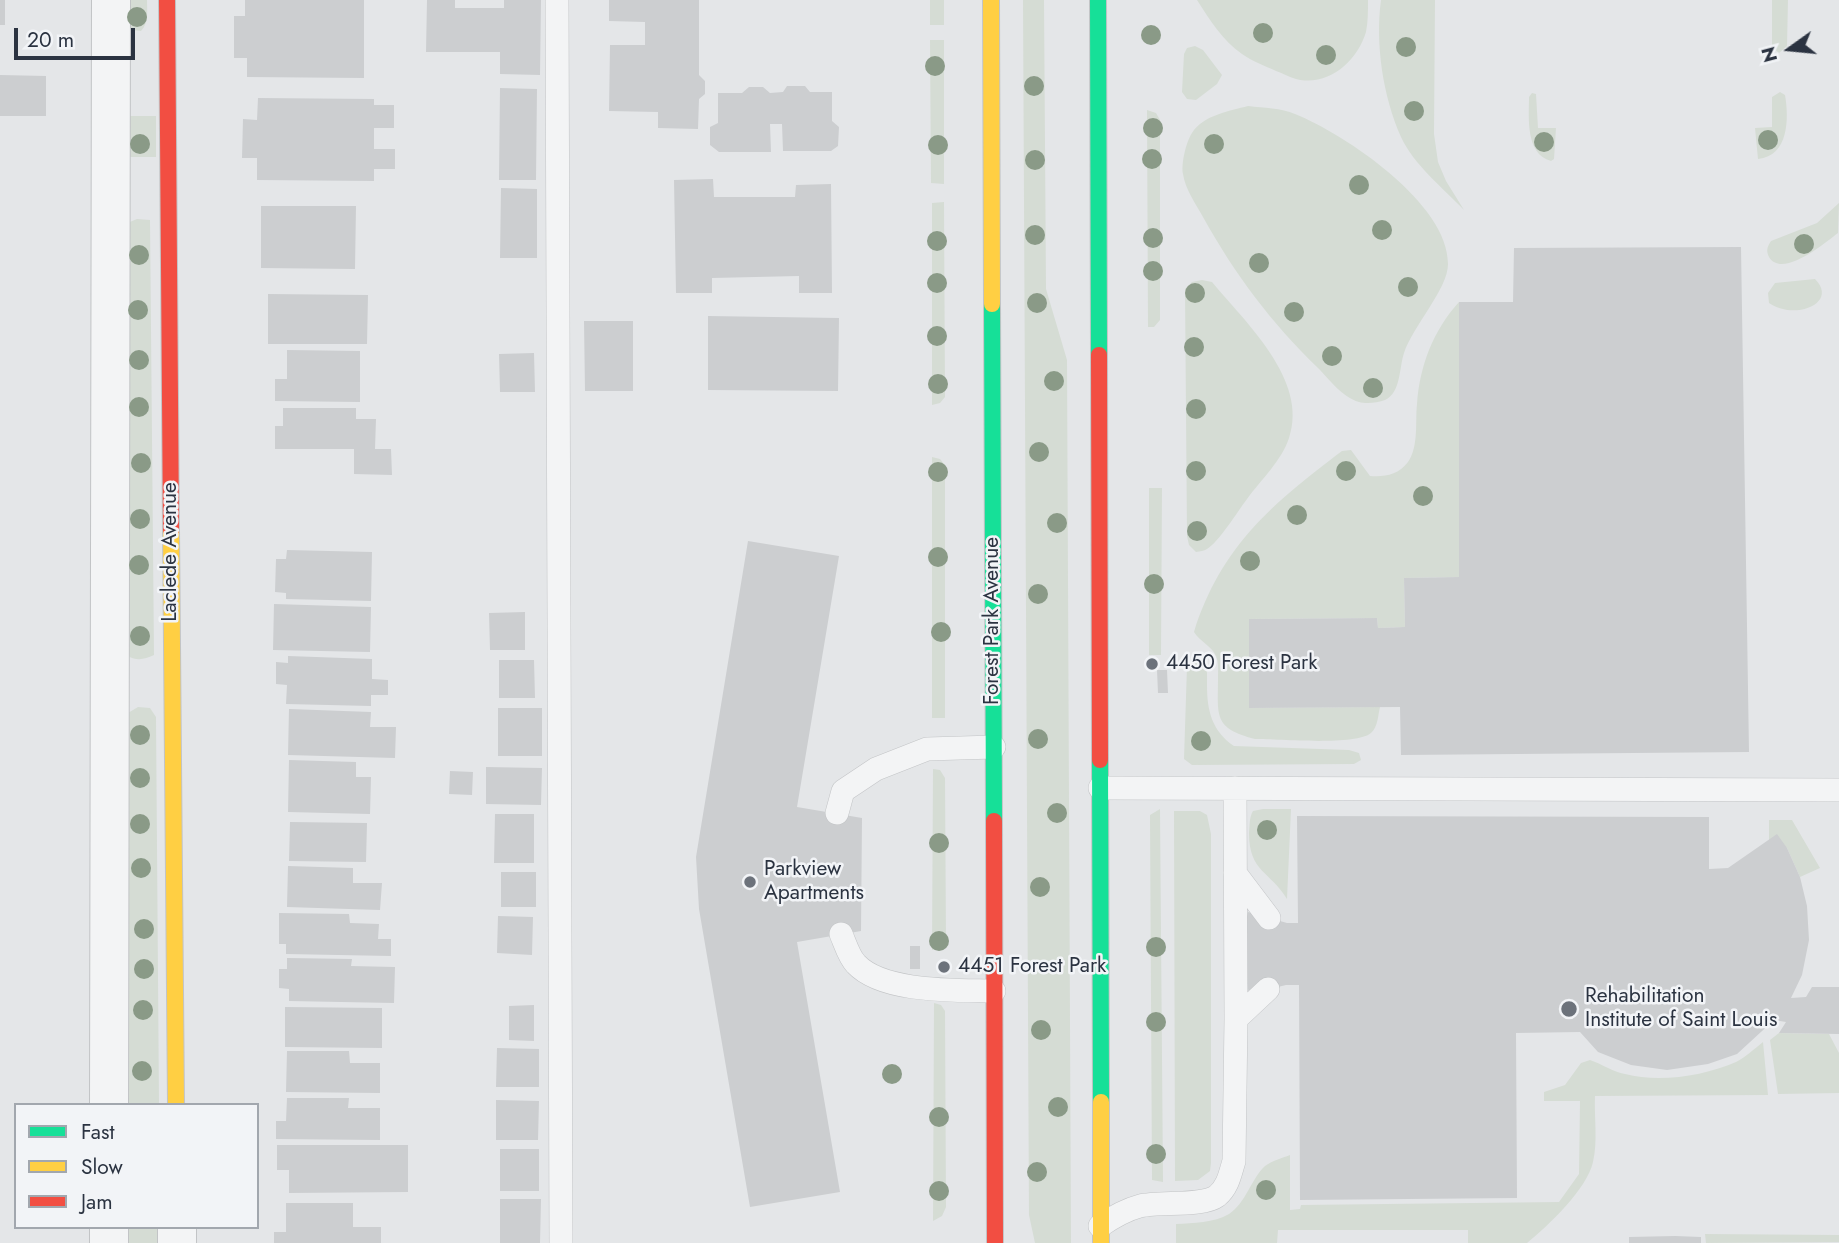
<!DOCTYPE html>
<html>
<head>
<meta charset="utf-8">
<style>
	body { margin:0 }
	#map { position:relative; width:1839px; height:1243px; overflow:hidden; background:#e4e6e8; font-family:Jost,sans-serif }
	canvas { display:block }
	.legend { position:absolute; left:14px; top:1103px; width:245px; height:126px; box-sizing:border-box; background:#f2f4f7; border:2px solid #a2a7ae; margin:0; padding:9px 12px; list-style:none; font-size:21px; color:#2b3341 }
	.legend li { display:flex; align-items:center; gap:14px; height:35px }
	.legend b { width:35px; border:2px solid #a2a7ae }
	.north { position:absolute; left:1755px; top:14px; width:70px; height:70px; -webkit-text-stroke:5px #f2f4f7; paint-order:stroke; rotate:255deg; font-size:19px; font-weight:700; line-height:28px; text-align:center; color:#2b3341 }
	.north::after { content:''; display:block; margin:auto; width:24px; height:32px; background:#2b3341; clip-path:polygon(50% 0,100% 100%,50% 72%,0 100%) }
	.scale { position:absolute; left:14px; top:28px; width:121px; height:32px; box-sizing:border-box; border:4px solid #2b3341; border-top:0; padding-left:9px; font-size:21px; line-height:24px; white-space:nowrap; color:#2b3341; -webkit-text-stroke:5px #f2f4f7; paint-order:stroke }
</style>
</head>
<body>
<div id="map">
<canvas width="1839" height="1243"></canvas>
<ul class="legend">
<li><b style="height:9px;background:#16e098"></b>Fast</li>
<li><b style="height:9px;background:#ffcf43"></b>Slow</li>
<li><b style="height:9px;background:#f24e42"></b>Jam</li>
</ul>
<div class="north">N</div>
<div class="scale">20 m</div>
</div>
<script>
const ctx = document.querySelector('canvas').getContext('2d');
ctx.lineJoin = 'round';
function fill(path, color) { ctx.fillStyle = color; ctx.fill(path, 'evenodd'); }
function strokePath(path, color, width, dash) { ctx.strokeStyle = color; ctx.lineWidth = width; ctx.lineCap = dash ? 'butt' : 'round'; ctx.setLineDash(dash || []); ctx.stroke(path); }
function write(font, color, halo, rows, align = 'center') {
  ctx.font = font + ' Jost,sans-serif'; ctx.lineWidth = 5; ctx.setLineDash([]); ctx.textBaseline = 'middle'; ctx.strokeStyle = halo; ctx.fillStyle = color; for (const [text, x, y, turn = 0] of rows) {
    ctx.save(); ctx.translate(x, y); ctx.rotate((+turn || 0) * Math.PI / 180); ctx.textAlign = isNaN(turn) ? turn : align; if (halo) ctx.strokeText(text, 0, 0); ctx.fillText(text, 0, 0); ctx.restore();
  }
}
fill(new Path2D(`
	M 127,0 L 147,0 C 147,11 149,23 141,31 L 131,30 L 128,26 Z
	M 930,0 L 944,0 L 944,25 L 930,25 Z
	M 1023,0 L 1044,0 L 1046,289 L 1067,360 L 1071,1243 L 1035,1243 L 1029,1215 Z
	M 1197,0 L 1368,0 C 1368,11 1368,22 1366,32 C 1357,62 1328,87 1296,79 C 1289,77 1282,73 1276,71 C 1265,66 1252,61 1242,54 C 1222,40 1210,20 1197,0 Z
	M 1381,0 L 1435,0 L 1434,134 L 1438,162 L 1446,181 L 1464,210 C 1443,188 1414,165 1401,137 C 1383,96 1375,44 1381,0 Z
	M 1772,0 L 1788,0 L 1787,46 L 1779,53 L 1772,47 Z
	M 930,40 L 944,40 L 944,184 L 931,183 Z
	M 1195,46 L 1203,50 L 1222,75 L 1217,84 L 1196,100 L 1187,99 L 1182,92 L 1184,54 L 1187,48 Z
	M 1780,92 L 1785,95 C 1789,118 1789,156 1758,159 L 1755,128 L 1772,127 L 1772,97 Z
	M 1532,93 L 1536,94 L 1538,128 L 1556,128 L 1554,159 L 1551,161 C 1525,154 1529,117 1529,97 Z
	M 1248,106 C 1264,108 1281,108 1295,114 C 1345,134 1449,204 1448,264 C 1448,289 1413,326 1404,353 C 1399,368 1401,393 1385,400 C 1377,403 1366,404 1359,402 C 1342,397 1330,380 1318,368 C 1270,321 1236,276 1203,217 C 1196,204 1185,189 1183,174 C 1181,164 1186,142 1192,133 C 1203,115 1230,111 1248,106 Z
	M 1147,110 L 1156,113 L 1160,120 L 1160,320 L 1154,327 L 1148,327 Z
	M 123,116 L 156,116 L 156,157 L 122,157 Z
	M 944,202 L 945,397 L 940,403 L 932,405 L 932,203 Z
	M 1839,203 L 1838,233 C 1825,243 1782,279 1769,257 C 1766,251 1767,247 1771,241 L 1817,223 Z
	M 137,219 L 150,220 L 154,655 C 143,660 137,661 125,655 L 125,224 Z
	M 1815,279 C 1839,303 1795,321 1769,303 L 1768,293 L 1775,283 Z
	M 1202,280 L 1212,282 C 1245,322 1309,380 1289,438 C 1282,460 1261,480 1247,499 C 1238,511 1218,543 1207,549 C 1204,551 1200,551 1196,552 L 1189,545 L 1187,536 L 1185,289 L 1192,282 Z
	M 1459,302 L 1459,577 L 1404,578 L 1405,627 L 1378,628 L 1377,618 L 1249,619 L 1250,708 L 1380,707 C 1378,715 1378,727 1371,733 C 1356,746 1278,739 1255,739 C 1213,728 1218,716 1218,678 C 1218,671 1219,663 1216,656 C 1212,646 1200,642 1194,632 C 1221,546 1273,503 1342,451 L 1351,450 L 1370,476 C 1385,477 1398,475 1408,462 C 1419,446 1415,422 1417,404 C 1420,365 1433,331 1459,302 Z
	M 932,457 L 940,459 L 945,465 L 945,718 L 932,718 Z
	M 1149,488 L 1162,488 L 1161,655 L 1149,655 Z
	M 1196,656 L 1203,657 C 1208,666 1207,675 1207,685 C 1207,711 1212,731 1234,746 L 1349,750 L 1359,753 L 1361,760 L 1354,764 L 1192,765 L 1184,759 L 1187,666 Z
	M 138,707 L 150,708 L 156,717 L 159,1105 L 124,1105 L 128,713 Z
	M 933,769 L 940,770 L 945,778 L 946,942 L 941,948 L 932,950 Z
	M 1160,809 L 1163,1182 L 1152,1180 L 1150,815 Z
	M 1263,809 L 1291,809 L 1287,899 C 1270,871 1249,872 1249,833 C 1250,824 1249,818 1253,811 Z
	M 1174,811 L 1200,811 L 1207,815 L 1211,834 L 1211,1163 L 1210,1171 L 1198,1180 L 1175,1181 Z
	M 1769,820 L 1792,820 L 1820,868 L 1800,877 L 1787,848 L 1769,840 Z
	M 934,1003 L 941,1005 L 945,1011 L 946,1207 L 942,1216 L 933,1221 Z
	M 1779,1033 L 1829,1034 L 1839,1053 L 1839,1093 L 1778,1094 L 1770,1040 Z
	M 1763,1042 L 1768,1095 L 1595,1096 C 1594,1117 1598,1141 1593,1162 C 1587,1189 1548,1226 1527,1243 L 1468,1243 L 1468,1230 L 1278,1230 L 1277,1243 L 1176,1243 L 1176,1224 C 1193,1223 1214,1223 1229,1214 C 1246,1203 1251,1179 1265,1166 C 1272,1161 1282,1158 1290,1155 L 1290,1210 L 1300,1209 L 1301,1205 L 1559,1202 L 1579,1174 L 1580,1101 L 1544,1101 L 1544,1092 L 1565,1085 L 1581,1063 L 1590,1060 C 1602,1064 1613,1072 1625,1074 C 1659,1083 1704,1076 1736,1062 C 1746,1057 1754,1049 1763,1042 Z
	M 124,1227 L 161,1227 L 161,1243 L 124,1243 Z
	M 1705,1234 L 1839,1235 L 1839,1242 L 1706,1243 Z`), '#d5dcd4');
fill(new Path2D(`
	M 0,0 L 5,0 L 5,25 L 0,25 Z
	M 245,0 L 364,0 L 364,78 L 247,77 L 247,58 L 234,58 L 234,16 L 245,16 Z
	M 427,0 L 455,0 L 455,8 L 504,8 L 504,0 L 541,0 L 540,75 L 500,74 L 500,52 L 426,52 Z
	M 609,0 L 699,0 L 699,75 L 705,81 L 705,94 L 699,99 L 698,129 L 658,128 L 658,112 L 609,111 L 610,45 L 645,45 L 645,22 L 609,21 Z
	M 0,75 L 46,76 L 46,116 L 0,116 Z
	M 787,86 L 805,86 L 810,92 L 832,92 L 832,121 L 839,127 L 838,146 L 831,151 L 783,151 L 782,124 L 770,124 L 771,152 L 719,152 L 710,145 L 710,127 L 718,123 L 718,93 L 742,93 L 749,87 L 763,87 L 770,93 L 783,92 Z
	M 500,88 L 537,89 L 536,180 L 499,180 Z
	M 258,98 L 374,99 L 374,105 L 394,105 L 394,128 L 374,128 L 374,149 L 395,149 L 395,169 L 374,169 L 374,181 L 257,180 L 257,158 L 242,158 L 243,119 L 257,120 Z
	M 713,179 L 714,197 L 795,197 L 796,185 L 831,184 L 832,293 L 799,293 L 799,276 L 712,278 L 712,293 L 676,293 L 674,180 Z
	M 501,188 L 537,189 L 537,258 L 500,258 Z
	M 261,206 L 356,206 L 355,269 L 261,268 Z
	M 1741,247 L 1749,752 L 1401,755 L 1400,707 L 1249,708 L 1249,619 L 1377,618 L 1378,628 L 1405,627 L 1404,578 L 1459,577 L 1459,302 L 1513,302 L 1514,248 Z
	M 268,294 L 368,295 L 367,344 L 268,344 Z
	M 708,316 L 839,318 L 838,391 L 708,390 Z
	M 584,321 L 633,321 L 633,391 L 585,391 Z
	M 287,350 L 360,351 L 360,402 L 275,401 L 275,379 L 287,379 Z
	M 534,353 L 535,392 L 500,392 L 499,354 Z
	M 283,408 L 356,408 L 356,419 L 376,419 L 375,449 L 391,449 L 392,475 L 354,474 L 354,449 L 275,449 L 275,426 L 283,426 Z
	M 748,541 L 839,556 L 797,807 L 862,818 L 861,931 L 797,942 L 840,1192 L 750,1207 L 699,909 L 696,857 Z
	M 287,550 L 372,552 L 371,601 L 286,599 L 286,593 L 275,592 L 276,559 L 286,559 Z
	M 274,604 L 371,607 L 370,652 L 273,650 Z
	M 525,612 L 525,650 L 490,650 L 489,613 Z
	M 288,656 L 372,659 L 372,679 L 388,680 L 388,695 L 371,695 L 371,706 L 286,704 L 287,685 L 276,684 L 276,662 L 288,663 Z
	M 499,660 L 534,660 L 535,698 L 499,698 Z
	M 1157,670 L 1167,670 L 1168,693 L 1158,693 Z
	M 498,708 L 542,708 L 542,756 L 498,756 Z
	M 289,709 L 371,712 L 370,727 L 396,727 L 395,758 L 288,755 Z
	M 289,760 L 356,762 L 356,777 L 371,777 L 370,814 L 288,812 Z
	M 486,767 L 542,768 L 541,805 L 486,804 Z
	M 450,771 L 473,772 L 472,795 L 449,794 Z
	M 495,814 L 534,814 L 534,863 L 494,863 Z
	M 1297,816 L 1709,817 L 1709,869 L 1728,868 L 1777,834 L 1787,848 L 1800,877 L 1807,906 L 1809,940 L 1802,975 L 1791,998 L 1806,997 L 1812,987 L 1839,987 L 1839,1034 L 1779,1033 L 1786,1022 L 1774,1020 L 1737,1054 L 1708,1064 L 1667,1070 L 1631,1065 L 1598,1052 L 1580,1032 L 1516,1033 L 1517,1198 L 1300,1200 L 1299,985 L 1286,985 L 1249,994 L 1245,973 L 1243,930 L 1248,912 L 1287,923 L 1298,923 Z
	M 290,822 L 367,823 L 366,862 L 289,861 Z
	M 288,866 L 353,868 L 353,883 L 382,883 L 380,910 L 287,907 Z
	M 501,872 L 536,872 L 536,907 L 501,907 Z
	M 279,913 L 349,914 L 350,923 L 379,924 L 378,939 L 391,939 L 391,956 L 286,954 L 286,944 L 279,944 Z
	M 498,916 L 533,917 L 532,955 L 497,953 Z
	M 910,946 L 920,946 L 920,969 L 910,969 Z
	M 287,958 L 352,959 L 351,966 L 395,967 L 394,1003 L 289,1001 L 289,989 L 279,988 L 279,969 L 287,969 Z
	M 534,1005 L 534,1041 L 509,1040 L 509,1006 Z
	M 285,1007 L 382,1008 L 382,1048 L 285,1047 Z
	M 497,1048 L 539,1049 L 539,1087 L 496,1087 Z
	M 287,1051 L 349,1051 L 350,1063 L 380,1063 L 380,1093 L 286,1092 Z
	M 287,1098 L 349,1098 L 348,1108 L 380,1108 L 380,1140 L 276,1139 L 276,1121 L 286,1121 Z
	M 496,1100 L 539,1101 L 538,1140 L 496,1140 Z
	M 277,1145 L 408,1145 L 408,1192 L 289,1193 L 289,1170 L 277,1170 Z
	M 500,1149 L 539,1149 L 539,1191 L 500,1191 Z
	M 500,1199 L 541,1199 L 540,1243 L 500,1243 Z
	M 286,1203 L 353,1203 L 353,1227 L 381,1227 L 381,1243 L 274,1243 L 274,1232 L 286,1232 Z
	M 1675,1236 L 1701,1237 L 1701,1243 L 1629,1243 L 1629,1237 Z`), '#ccced0');
const lane = new Path2D(`
	M 557,0 L 561,1243
	M 1100,788 L 1839,790
	M 837,813 L 843,791 L 876,769 L 927,749 L 994,747
	M 1235,873 L 1269,918
	M 841,934 C 845,943 849,957 856,964 C 883,993 957,990 994,991
	M 1236,1019 L 1268,989
	M 1100,1226 C 1113,1217 1125,1210 1140,1206 C 1160,1201 1202,1207 1217,1196 C 1228,1187 1230,1174 1234,1161 L 1236,1019 L 1235,788`);
const street = new Path2D(`
	M 109,1105 L 111,0
	M 177,1227 L 177,1243
	M 109,1243 L 109,1227`);
const fast = new Path2D(`
	M 1098,0 L 1099,355
	M 992,304 L 994,821
	M 1100,760 L 1101,1102`);
const slow = new Path2D(`
	M 991,0 L 992,304
	M 171,530 L 176,1105
	M 1101,1102 L 1101,1243`);
const jam = new Path2D(`
	M 167,0 L 171,530
	M 1099,355 L 1100,760
	M 994,821 L 995,1243`);
strokePath(lane, '#c2c4c6', 24);
strokePath(street, '#c2c4c6', 40);
strokePath(fast, '#c2c4c6', 18);
strokePath(slow, '#c2c4c6', 18);
strokePath(jam, '#c2c4c6', 18);
strokePath(lane, '#f3f4f5', 23);
strokePath(street, '#f3f4f5', 38);
strokePath(fast, '#16e098', 16);
strokePath(slow, '#ffcf43', 16);
strokePath(jam, '#f24e42', 16);
ctx.fillStyle = '#8a9a87';
for (const [x, y] of [
	[137,17],
	[1263,33],
	[1151,35],
	[1406,47],
	[1326,55],
	[935,66],
	[1034,86],
	[1414,111],
	[1153,128],
	[1768,140],
	[1544,142],
	[140,144],
	[1214,144],
	[938,145],
	[1152,159],
	[1035,160],
	[1359,185],
	[1382,230],
	[1035,235],
	[1153,238],
	[937,241],
	[1804,244],
	[139,255],
	[1259,263],
	[1153,271],
	[937,283],
	[1408,287],
	[1195,293],
	[1037,303],
	[138,310],
	[1294,312],
	[937,336],
	[1194,347],
	[1332,356],
	[139,360],
	[1054,381],
	[938,384],
	[1373,388],
	[139,407],
	[1196,409],
	[1039,452],
	[141,463],
	[1196,471],
	[1346,471],
	[938,472],
	[1423,496],
	[1297,515],
	[140,519],
	[1057,523],
	[1197,531],
	[938,557],
	[1250,561],
	[139,565],
	[1154,584],
	[1038,594],
	[941,632],
	[140,636],
	[140,735],
	[1038,739],
	[1201,741],
	[140,778],
	[1057,813],
	[140,824],
	[1267,830],
	[939,843],
	[141,868],
	[1040,887],
	[144,929],
	[939,941],
	[1156,947],
	[144,969],
	[143,1010],
	[1156,1022],
	[1041,1030],
	[142,1071],
	[892,1074],
	[1058,1107],
	[939,1117],
	[1156,1154],
	[1037,1172],
	[1266,1190],
	[939,1191]
]) { ctx.beginPath(); ctx.arc(x, y, 10, 0, 2 * Math.PI); ctx.fill(); }
for (const [x, y, r, color] of [
	[1152,664,7,"#6c727b"],
	[750,882,7,"#6c727b"],
	[944,967,7,"#6c727b"],
	[1569,1009,9,"#6c727b"]
]) { const dot = new Path2D(); dot.arc(x, y, r, 0, 2 * Math.PI); ctx.fillStyle = color; ctx.fill(dot); strokePath(dot, '#f2f4f7', 2.5); }
write('21px', '#2b3341', '#f2f4f7', [
	["Laclede Avenue",171,552,-90],
	["Forest Park Avenue",993,621,-90]
]);
write('21px', '#2b3341', '#f2f4f7', [
	["4450 Forest Park",1166,664],
	["Parkview",764,870],
	["Apartments",764,894],
	["4451 Forest Park",958,967],
	["Rehabilitation",1585,997],
	["Institute of Saint Louis",1585,1021]
], 'left');
</script>
</body>
</html>
